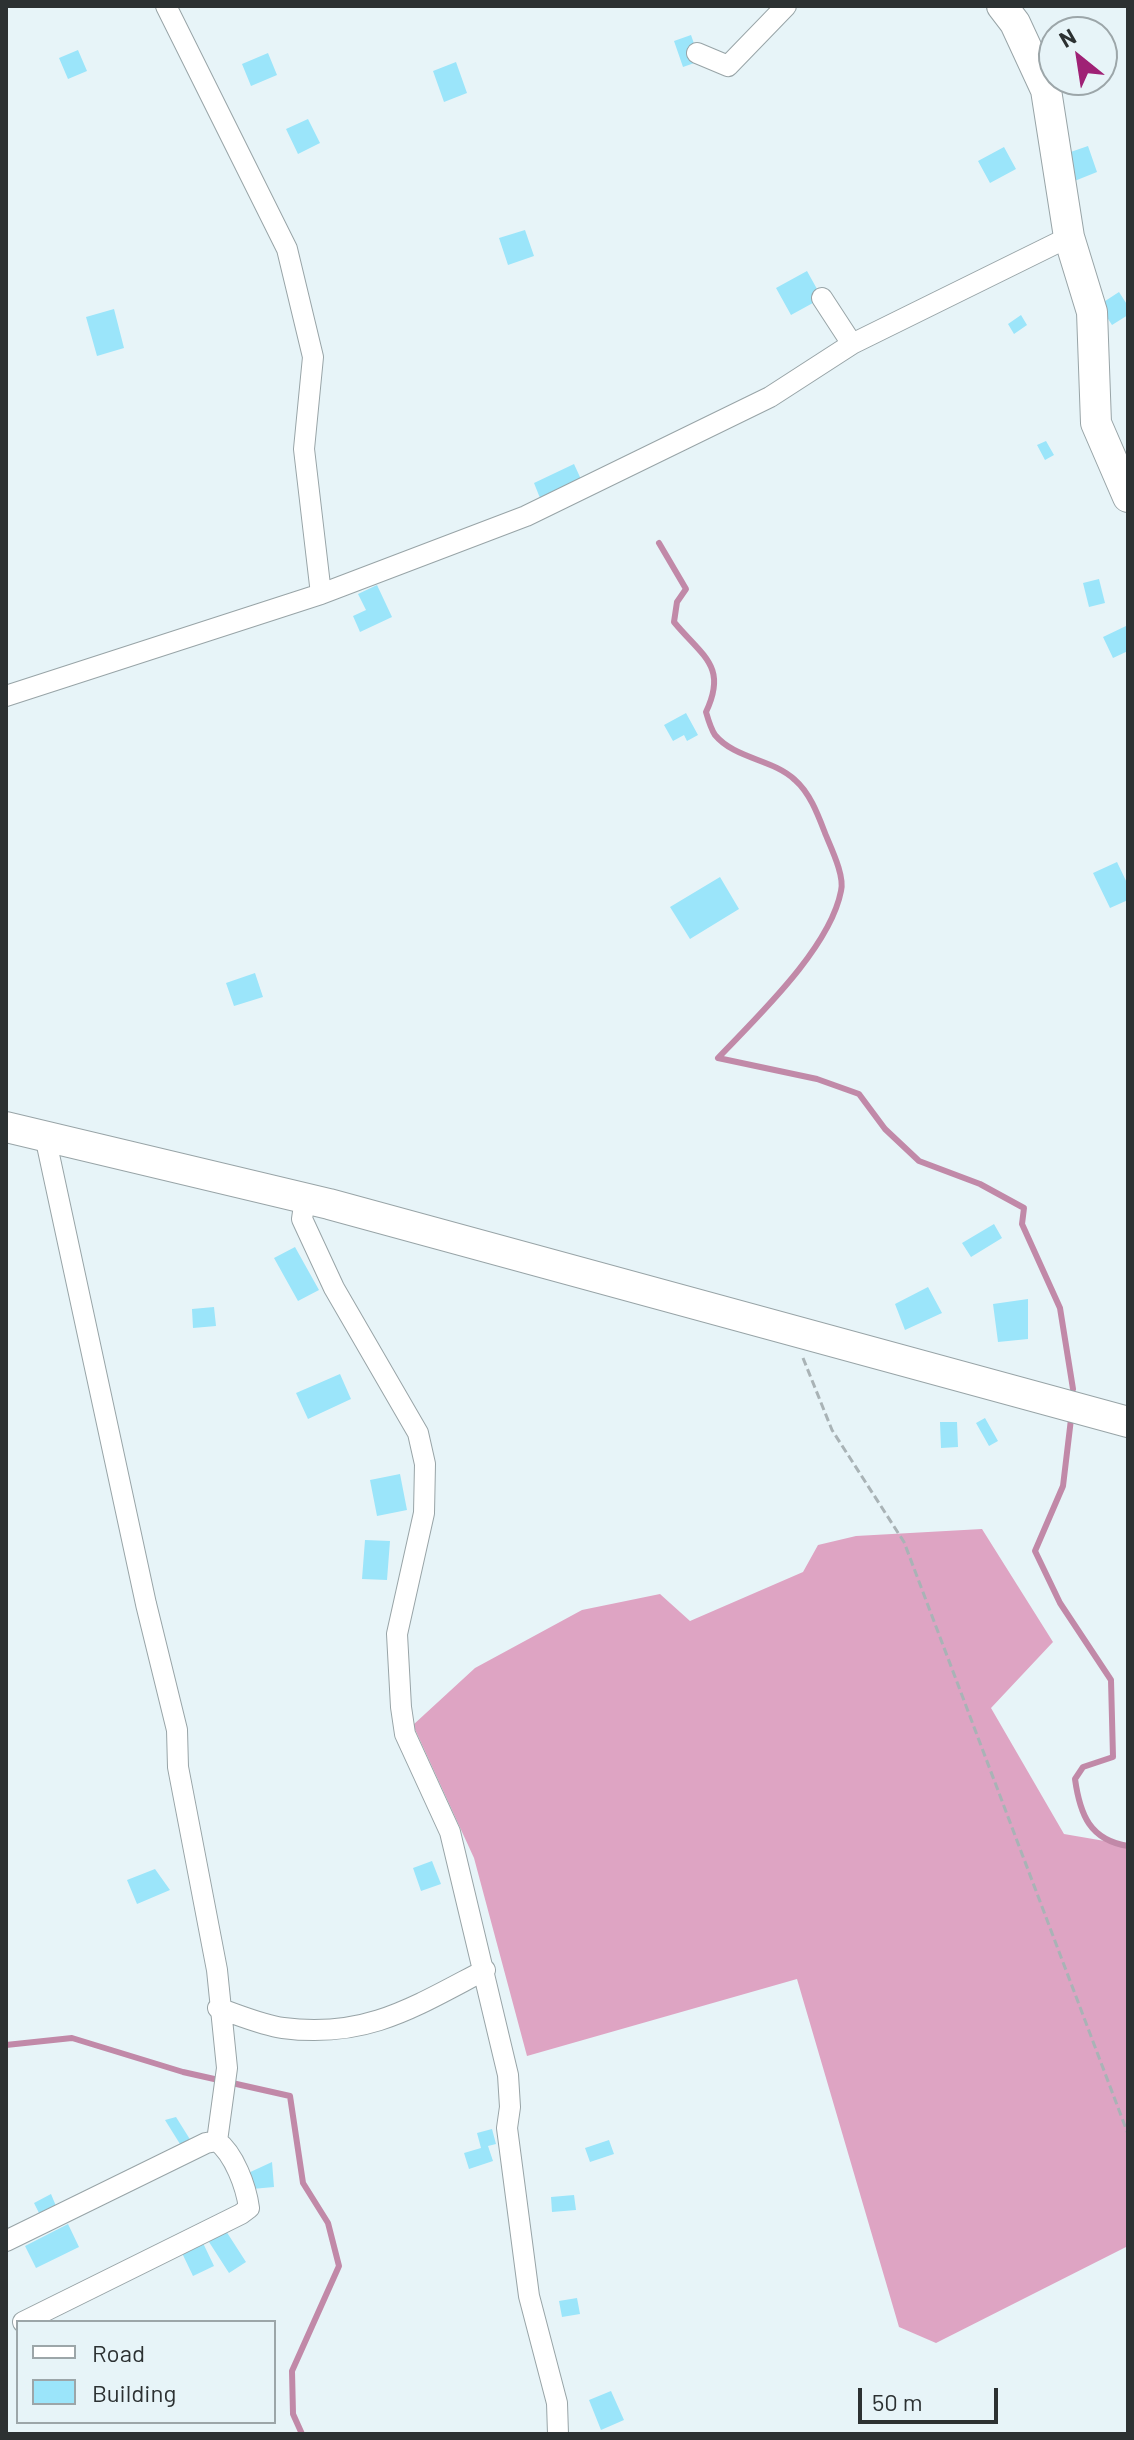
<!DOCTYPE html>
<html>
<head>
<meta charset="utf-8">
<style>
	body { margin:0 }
	#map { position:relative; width:1134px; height:2440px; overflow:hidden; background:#e7f4f8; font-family:Barlow,sans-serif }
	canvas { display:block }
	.frame { position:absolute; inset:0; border:8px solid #2c3132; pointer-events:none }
	.legend { position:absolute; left:16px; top:2320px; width:260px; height:104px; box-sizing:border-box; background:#e7f4f8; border:2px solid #9ca6a9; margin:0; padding:10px 14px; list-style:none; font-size:24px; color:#2c3132 }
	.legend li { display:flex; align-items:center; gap:16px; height:40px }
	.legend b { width:40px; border:2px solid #9ca6a9 }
	.north { position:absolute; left:1038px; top:16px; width:80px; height:80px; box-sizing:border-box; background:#e7f4f8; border:2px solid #9ca6a9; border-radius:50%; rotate:330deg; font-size:22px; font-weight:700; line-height:32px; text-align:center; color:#2c3132 }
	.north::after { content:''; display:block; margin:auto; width:28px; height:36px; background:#9f2175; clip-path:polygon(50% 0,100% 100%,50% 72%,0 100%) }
	.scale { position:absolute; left:858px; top:2388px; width:140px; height:36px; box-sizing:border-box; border:4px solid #2c3132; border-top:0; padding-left:10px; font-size:24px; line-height:28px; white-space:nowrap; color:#2c3132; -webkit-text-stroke:6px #e7f4f8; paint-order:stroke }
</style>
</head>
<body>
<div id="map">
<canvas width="1134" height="2440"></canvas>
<div class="frame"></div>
<ul class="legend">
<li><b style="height:10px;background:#fff"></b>Road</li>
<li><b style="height:22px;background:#9be5fa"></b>Building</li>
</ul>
<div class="north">N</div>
<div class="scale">50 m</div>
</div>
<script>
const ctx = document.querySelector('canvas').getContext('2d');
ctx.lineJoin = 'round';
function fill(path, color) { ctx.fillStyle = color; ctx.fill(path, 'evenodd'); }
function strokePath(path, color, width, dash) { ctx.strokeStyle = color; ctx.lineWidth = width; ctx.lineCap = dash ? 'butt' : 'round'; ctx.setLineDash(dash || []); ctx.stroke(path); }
fill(new Path2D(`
	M 982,1529 L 1053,1642 L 991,1708 L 1064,1834 L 1128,1845 L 1128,2246 L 936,2343 L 899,2327 L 797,1979 L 527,2056 L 474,1858 L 413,1725 L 475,1668 L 582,1610 L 660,1594 L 690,1621 L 803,1572 L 818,1545 L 856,1536 Z`), '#dea4c3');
strokePath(new Path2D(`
	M 659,543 L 686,589 L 677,602 L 674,622 C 702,656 728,666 706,712 C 708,719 711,729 715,735 C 735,759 773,759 795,780 C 810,793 818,815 825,833 C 831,848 845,876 841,891 C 830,948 758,1016 718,1058 L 817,1079 L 859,1094 L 885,1129 L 919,1161 L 980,1184 L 1024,1208 L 1022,1224 L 1060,1308 L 1073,1389
	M 1071,1419 L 1063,1486 L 1035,1551 L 1060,1603 L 1111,1680 L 1113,1757 L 1083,1767 L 1075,1779 C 1080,1815 1090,1840 1128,1846
	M 6,2045 L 72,2038 L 183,2072 L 290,2096 L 303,2183 L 328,2223 L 339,2266 L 292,2371 L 293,2414 L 302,2434`), '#c189a8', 6);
fill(new Path2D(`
	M 691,35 L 700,61 L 683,67 L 674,41 Z
	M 78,50 L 87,71 L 68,79 L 59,58 Z
	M 268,53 L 277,75 L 251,86 L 242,64 Z
	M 456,62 L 467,93 L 444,102 L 433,71 Z
	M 308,119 L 320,143 L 298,154 L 286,129 Z
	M 1088,146 L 1097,172 L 1072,182 L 1062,155 Z
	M 1004,147 L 1016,169 L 990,183 L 978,161 Z
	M 525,230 L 534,256 L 508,265 L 499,238 Z
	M 807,271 L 822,298 L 791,315 L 776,288 Z
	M 1119,292 L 1128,306 L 1128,315 L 1112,325 L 1099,305 Z
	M 114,309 L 124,348 L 97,356 L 86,317 Z
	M 1021,315 L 1027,325 L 1014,334 L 1008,324 Z
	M 1046,441 L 1054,455 L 1045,460 L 1037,445 Z
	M 574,464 L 585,488 L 544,508 L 534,483 Z
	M 1099,579 L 1105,603 L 1089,607 L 1083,583 Z
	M 377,585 L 392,617 L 360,632 L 353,616 L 366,610 L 358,594 Z
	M 1126,626 L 1128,651 L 1113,658 L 1103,637 Z
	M 686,713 L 698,735 L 687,741 L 684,735 L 673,741 L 664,725 Z
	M 1117,862 L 1128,885 L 1128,900 L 1110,908 L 1093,873 Z
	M 720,877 L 739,909 L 690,939 L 670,907 Z
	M 255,973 L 263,997 L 234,1006 L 226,983 Z
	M 994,1224 L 1002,1238 L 971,1257 L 962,1243 Z
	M 295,1247 L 319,1290 L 298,1301 L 274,1258 Z
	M 928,1287 L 942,1313 L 905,1330 L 895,1304 Z
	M 1028,1299 L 1028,1339 L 998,1342 L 993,1304 Z
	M 214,1307 L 216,1326 L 193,1328 L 192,1309 Z
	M 340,1374 L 351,1399 L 308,1419 L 296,1393 Z
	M 985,1418 L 998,1441 L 989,1446 L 976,1423 Z
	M 940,1422 L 957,1422 L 958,1447 L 941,1448 Z
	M 400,1474 L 407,1510 L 377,1516 L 370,1480 Z
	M 365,1540 L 390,1541 L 387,1580 L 362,1579 Z
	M 432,1861 L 441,1884 L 421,1891 L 413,1868 Z
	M 155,1869 L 170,1890 L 137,1904 L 127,1880 Z
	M 176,2117 L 191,2141 L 180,2144 L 165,2120 Z
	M 492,2129 L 496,2144 L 488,2146 L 493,2161 L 469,2169 L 464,2153 L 481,2148 L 477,2133 Z
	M 609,2140 L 614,2154 L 590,2162 L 585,2148 Z
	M 272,2162 L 274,2187 L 252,2189 L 246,2174 Z
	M 51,2194 L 56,2206 L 40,2215 L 34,2203 Z
	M 574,2195 L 576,2210 L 552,2212 L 551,2197 Z
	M 68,2224 L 79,2247 L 36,2268 L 25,2246 Z
	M 226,2231 L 246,2262 L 229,2273 L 209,2242 Z
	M 203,2243 L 214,2266 L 193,2276 L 182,2253 Z
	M 577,2298 L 580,2314 L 562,2317 L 559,2301 Z
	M 611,2391 L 624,2420 L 601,2430 L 589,2400 Z`), '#9be5fa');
const street = new Path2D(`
	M 166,6 L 287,249 L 313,357 L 304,449 L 321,594 L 526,516 L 770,397 L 852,344 L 1069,237
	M 697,53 L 728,66 L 786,6
	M 822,298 L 852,344
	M 6,696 L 321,594
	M 45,1136 L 146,1604 L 177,1730 L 178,1767 L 217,1970 L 227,2068 L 217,2141
	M 305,1199 L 302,1219 L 334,1288 L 418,1433 L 425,1464 L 424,1513 L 397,1634 L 401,1707 L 405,1734 L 450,1832 L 508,2075 L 510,2107 L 507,2128 L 529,2296 L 557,2403 L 558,2434
	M 218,2008 C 239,2015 262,2025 283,2028 C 366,2039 414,2007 485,1970
	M 6,2241 L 206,2143 L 217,2141 C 234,2154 246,2186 249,2208 L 241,2214 L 23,2322`);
const secondary = new Path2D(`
	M 1002,6 L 1015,23 L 1046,90 L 1069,237 L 1092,312 L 1096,423 L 1128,497
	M 6,1127 L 329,1204 L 1128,1422`);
strokePath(street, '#98a4a7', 22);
strokePath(secondary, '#98a4a7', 32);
strokePath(new Path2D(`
	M 803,1358 L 832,1430 L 904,1542 L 1128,2134`), '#a9b3b6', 3, [8, 4]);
strokePath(street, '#fff', 20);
strokePath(secondary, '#fff', 30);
</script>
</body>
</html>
